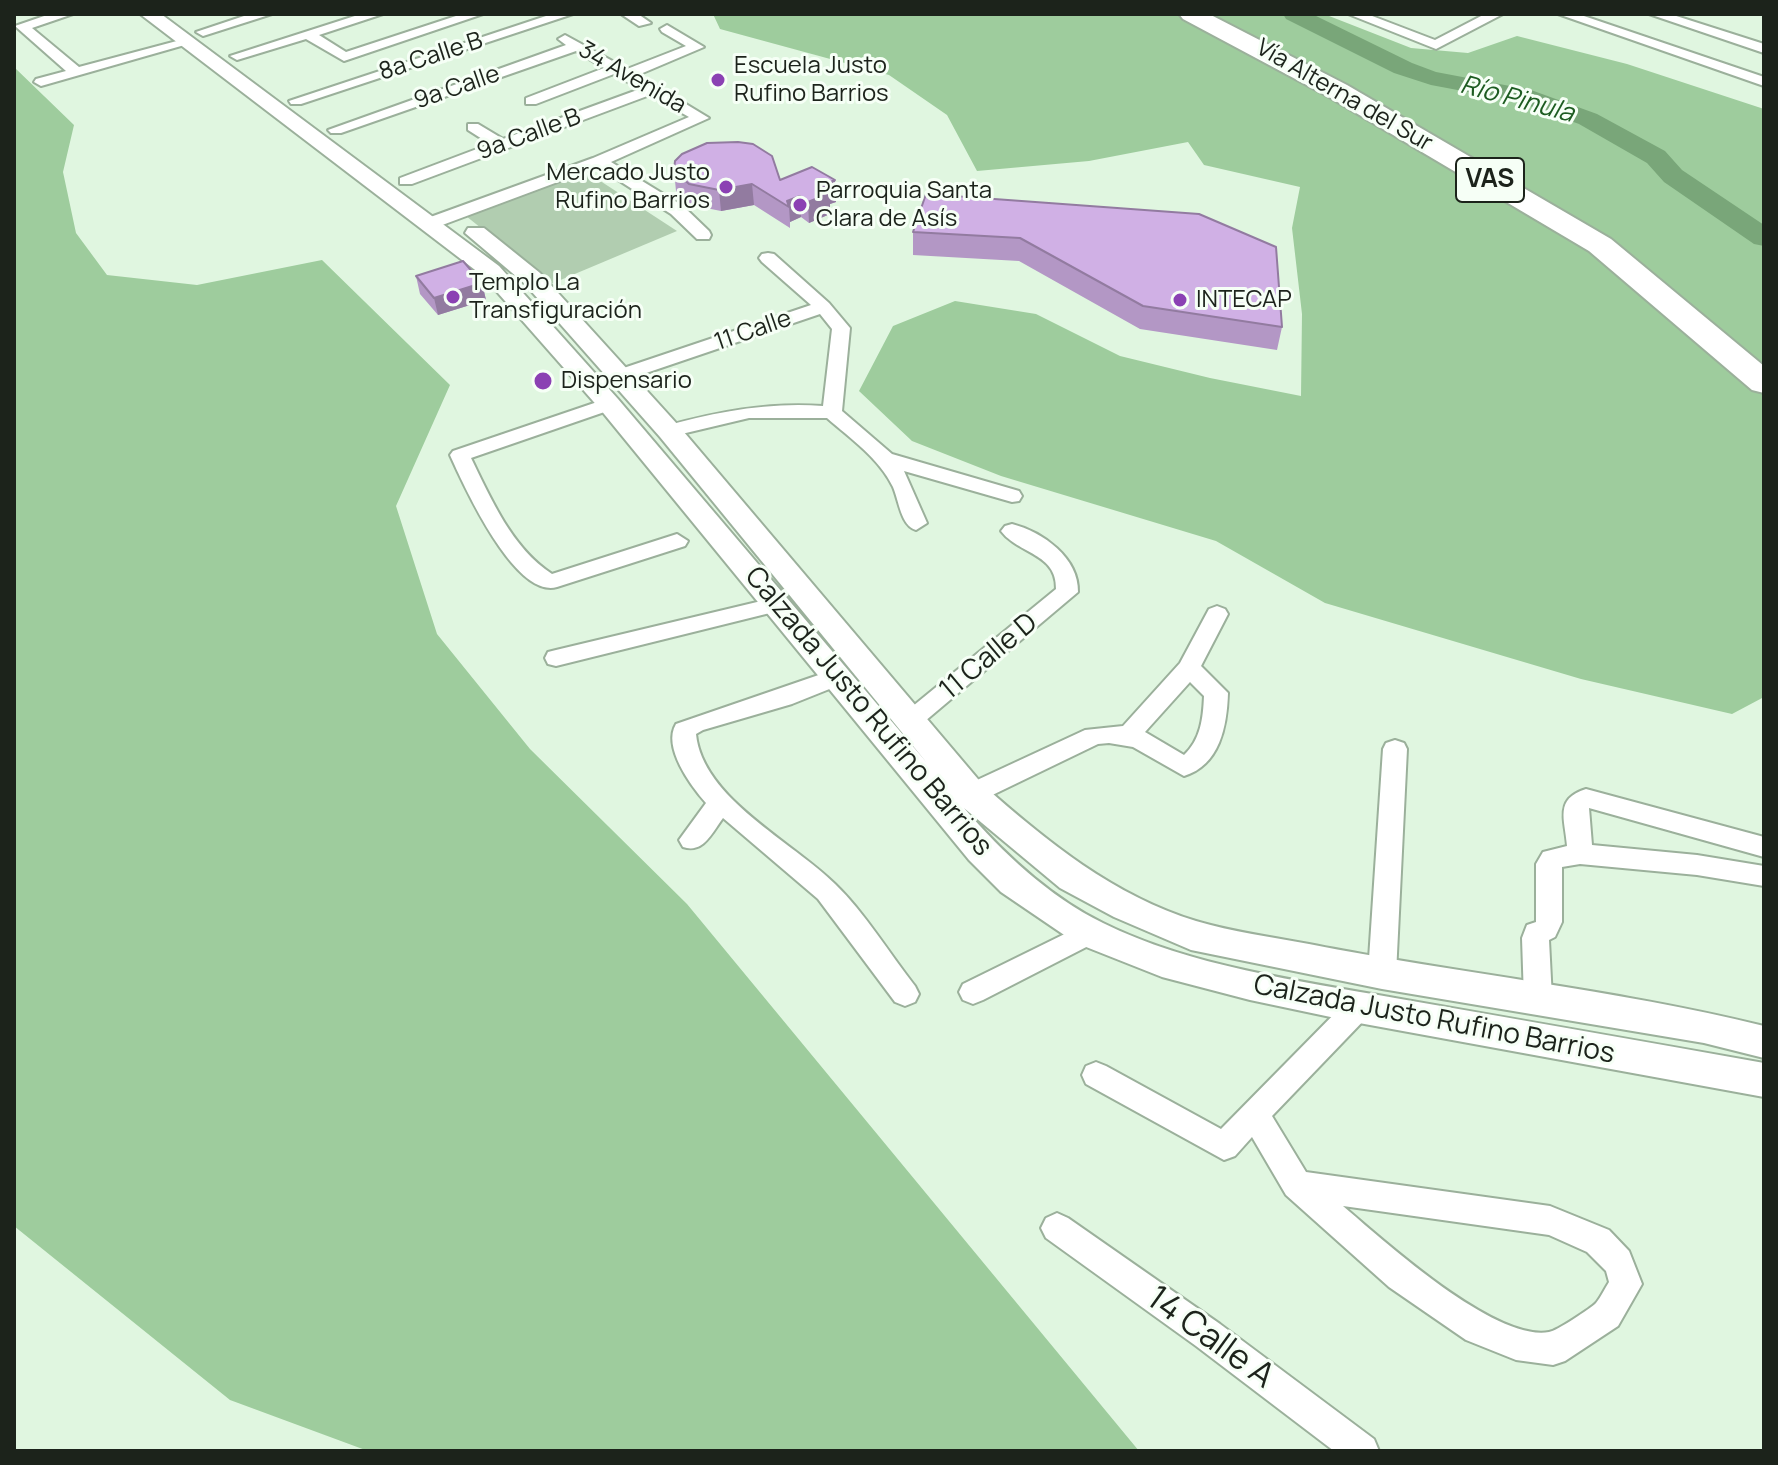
<!DOCTYPE html>
<html>
<head>
<meta charset="utf-8">
<style>
	body { margin:0 }
	#map { position:relative; width:1778px; height:1465px; overflow:hidden; background:#e0f6e0; font-family:Manrope,sans-serif }
	canvas { display:block }
	.frame { position:absolute; inset:0; border:16px solid #1c231b; pointer-events:none }
</style>
</head>
<body>
<div id="map">
<canvas width="1778" height="1465"></canvas>
<div class="frame"></div>
</div>
<script>
const ctx = document.querySelector('canvas').getContext('2d');
ctx.lineJoin = 'round';
function fill(path, color) { ctx.fillStyle = color; ctx.fill(path, 'evenodd'); }
function strokePath(path, color, width, dash) { ctx.strokeStyle = color; ctx.lineWidth = width; ctx.lineCap = dash ? 'butt' : 'round'; ctx.setLineDash(dash || []); ctx.stroke(path); }
function write(font, color, halo, rows, align = 'center') {
  ctx.font = font + ' Manrope,sans-serif'; ctx.lineWidth = 6; ctx.setLineDash([]); ctx.textBaseline = 'middle'; ctx.strokeStyle = halo; ctx.fillStyle = color; for (const [text, x, y, turn = 0] of rows) {
    ctx.save(); ctx.translate(x, y); ctx.rotate((+turn || 0) * Math.PI / 180); ctx.textAlign = isNaN(turn) ? turn : align; if (halo) ctx.strokeText(text, 0, 0); ctx.fillText(text, 0, 0); ctx.restore();
  }
}
fill(new Path2D(`
	M 585,171 L 677,231 L 551,284 L 466,216 Z`), '#b1cdb0');
fill(new Path2D(`
	M 713,14 L 1324,14 L 1411,48 L 1468,53 L 1517,36 L 1627,64 L 1764,109 L 1764,697 L 1732,714 L 1581,679 L 1325,603 L 1216,541 L 1001,476 L 912,441 L 859,391 L 893,326 L 955,301 L 1036,314 L 1120,356 L 1210,378 L 1301,396 L 1302,314 L 1292,228 L 1300,187 L 1204,165 L 1188,142 L 1089,161 L 977,171 L 947,115 L 889,75 L 720,29 Z
	M 14,67 L 74,125 L 63,172 L 76,233 L 107,275 L 197,285 L 322,260 L 450,385 L 396,506 L 437,634 L 530,749 L 687,904 L 1139,1451 L 368,1451 L 230,1400 L 14,1226 Z`), '#9ecc9d');
fill(new Path2D(`
	M 1283,14 L 1312,14 L 1412,63 L 1436,72 L 1531,90 L 1597,114 L 1665,151 L 1682,170 L 1764,225 L 1764,246 L 1754,244 L 1664,182 L 1647,163 L 1579,124 L 1516,101 L 1431,85 L 1394,73 L 1286,19 Z`), '#79a679');
const street = new Path2D(`
	M 50,14 L 73,14 L 32,28 L 79,67 L 188,38 L 195,42 L 41,86 L 34,82 L 36,79 L 66,71 L 15,26 Z
	M 250,14 L 272,14 L 203,36 L 196,32 Z
	M 361,14 L 383,14 L 319,35 L 346,52 L 462,14 L 483,14 L 344,61 L 306,39 L 237,60 L 230,56 Z
	M 552,14 L 573,14 L 301,104 L 291,104 L 289,101 Z
	M 621,14 L 638,14 L 651,23 L 639,26 Z
	M 1348,14 L 1367,14 L 1435,40 L 1485,14 L 1503,14 L 1436,49 Z
	M 1558,14 L 1578,14 L 1764,77 L 1764,86 Z
	M 1649,14 L 1670,14 L 1764,44 L 1764,53 Z
	M 667,25 L 704,47 L 638,75 L 709,118 L 611,162 L 683,206 L 709,231 L 711,235 L 709,239 L 697,239 L 671,214 L 598,167 L 437,227 L 425,227 L 423,223 L 425,219 L 593,158 L 689,117 L 650,95 L 412,184 L 400,184 L 400,178 L 490,144 L 468,130 L 468,124 L 478,124 L 503,139 L 640,89 L 614,74 L 536,104 L 526,104 L 526,98 L 604,68 L 576,51 L 341,133 L 331,133 L 328,130 L 566,45 L 558,39 L 565,35 L 627,69 L 686,46 L 662,32 L 660,29 Z
	M 768,253 L 774,254 L 829,303 L 850,328 L 842,411 L 892,454 L 1019,491 L 1022,496 L 1019,501 L 1012,502 L 904,471 L 927,523 L 916,530 C 901,526 899,501 893,487 C 879,458 851,439 827,418 L 749,418 L 669,437 L 662,435 L 659,431 L 662,427 C 716,412 767,402 823,406 L 832,329 L 820,314 L 599,389 L 585,389 L 582,385 L 585,381 L 811,305 L 762,262 L 759,258 L 762,254 Z
	M 609,398 L 619,404 L 616,408 L 471,458 C 491,499 512,548 552,574 L 677,534 L 688,541 L 685,546 L 557,587 C 515,599 464,486 450,455 L 453,451 Z
	M 1012,524 C 1043,532 1079,558 1078,592 L 918,727 L 910,730 L 902,727 L 898,721 L 902,715 L 1056,589 C 1057,553 1018,554 1001,531 L 1005,526 Z
	M 778,597 L 786,599 L 789,604 L 786,609 L 556,666 L 548,664 L 545,658 L 548,652 L 556,650 Z
	M 1217,606 L 1225,609 L 1228,614 L 1201,666 L 1228,693 C 1227,726 1220,765 1184,776 L 1133,747 L 1109,743 L 1098,744 L 980,801 L 971,803 L 962,801 L 959,794 L 962,787 L 1085,730 L 1123,726 L 1180,663 L 1209,609 ZM 1190,682 L 1204,696 C 1203,718 1201,739 1184,755 L 1145,732 Z
	M 839,668 L 847,670 L 851,676 L 847,682 L 792,704 L 703,730 L 696,734 C 702,798 793,842 835,884 C 865,913 889,953 915,986 L 919,994 L 915,1002 L 905,1006 L 895,1002 L 818,899 L 723,818 C 712,833 703,854 683,847 L 679,840 L 706,803 C 691,786 662,747 676,724 Z
	M 1395,740 L 1404,743 L 1407,749 L 1396,974 L 1392,982 L 1382,985 L 1372,982 L 1368,974 L 1383,749 L 1386,743 Z
	M 1586,789 L 1764,837 L 1764,857 L 1589,808 L 1592,845 L 1697,855 L 1764,866 L 1764,886 L 1697,875 L 1580,864 L 1562,867 L 1562,922 L 1555,937 L 1549,940 L 1552,999 L 1548,1007 L 1538,1011 L 1528,1007 L 1524,999 L 1522,938 L 1527,925 L 1536,922 L 1536,864 L 1543,852 L 1567,846 C 1565,819 1554,799 1586,789 Z
	M 1089,922 L 1098,925 L 1102,933 L 1098,941 L 983,1000 L 973,1004 L 963,1000 L 959,992 L 963,984 Z
	M 1359,995 L 1369,999 L 1373,1007 L 1369,1015 L 1272,1116 L 1306,1172 L 1550,1206 L 1609,1230 L 1629,1251 L 1642,1284 L 1618,1326 L 1565,1361 L 1553,1365 L 1516,1360 L 1466,1340 L 1389,1287 L 1286,1195 L 1252,1137 L 1235,1156 L 1224,1160 L 1086,1084 L 1082,1075 L 1086,1066 L 1096,1062 L 1106,1066 L 1221,1129 L 1349,999 ZM 1343,1206 L 1549,1235 L 1587,1252 L 1606,1271 L 1609,1282 C 1605,1288 1601,1297 1596,1303 C 1591,1308 1557,1331 1549,1332 C 1495,1342 1383,1240 1343,1206 Z
	M 1057,1213 L 1068,1218 L 1220,1324 L 1374,1439 L 1379,1451 L 1334,1451 L 1196,1346 L 1046,1238 L 1041,1228 L 1046,1218 Z`);
const secondary = new Path2D(`
	M 140,14 L 161,14 L 499,266 L 618,399 L 927,763 L 660,437 L 524,283 L 465,233 L 468,228 L 484,228 L 540,273 L 678,425 L 983,785 C 1046,841 1114,896 1196,921 C 1232,932 1272,937 1309,944 C 1460,974 1615,989 1764,1026 L 1764,1058 L 1704,1043 L 1382,989 L 1191,950 L 1114,917 L 1060,888 L 964,808 C 1003,853 1048,896 1103,923 C 1189,966 1300,981 1395,998 C 1518,1019 1641,1041 1764,1063 L 1764,1097 L 1359,1023 L 1250,1000 L 1162,977 L 1076,943 L 1001,892 L 969,860 L 600,409 L 483,276 Z`);
const highway = new Path2D(`
	M 1179,14 L 1209,14 L 1347,85 L 1611,239 L 1764,366 L 1764,393 L 1752,390 L 1589,251 L 1329,97 L 1183,19 Z`);
strokePath(street, '#9bb09b', 4);
strokePath(secondary, '#9bb09b', 4);
strokePath(highway, '#9bb09b', 4);
fill(street, '#fff');
fill(secondary, '#fff');
fill(highway, '#fff');
fill(new Path2D(`
	M 674,170 L 780,180 L 835,180 L 836,202 L 830,204 L 830,214 L 809,223 L 801,217 L 790,222 L 790,228 L 754,205 L 721,211 L 691,205 L 676,191 Z
	M 926,194 L 1282,327 L 1277,350 L 1140,329 L 1019,261 L 913,255 L 913,232 Z
	M 416,276 L 482,283 L 486,300 L 438,315 L 420,294 Z`), '#b397c5');
fill(new Path2D(`
	M 835,180 L 836,202 L 830,204 L 830,214 L 809,223 L 808,202 L 820,187 Z
	M 752,184 L 754,205 L 721,211 L 719,190 Z
	M 800,196 L 801,217 L 790,222 L 789,207 L 787,201 Z
	M 482,283 L 486,300 L 438,315 L 434,298 Z`), '#927ba0');
const building = new Path2D(`
	M 738,142 L 753,144 L 772,156 L 780,180 L 812,167 L 835,180 L 820,187 L 830,193 L 808,202 L 800,196 L 787,201 L 789,207 L 752,184 L 719,190 L 689,184 L 674,170 L 675,161 L 682,154 L 707,143 Z
	M 926,194 L 1199,214 L 1276,247 L 1282,327 L 1143,306 L 1020,238 L 913,232 Z
	M 463,261 L 482,283 L 434,298 L 416,276 Z`);
fill(building, '#d0b0e5');
strokePath(building, '#927ba0', 2);
for (const [x, y, r, color] of [
	[718,80,8,"#8b41b3"],
	[726,187,8,"#8b41b3"],
	[800,205,8,"#8b41b3"],
	[453,297,8,"#8b41b3"],
	[1180,300,8,"#8b41b3"],
	[543,381,10,"#8b41b3"]
]) { const dot = new Path2D(); dot.arc(x, y, r, 0, 2 * Math.PI); ctx.fillStyle = color; ctx.fill(dot); strokePath(dot, '#f6fff6', 3); }
write('24px', '#1c231b', '#f6fff6', [
	["8a Calle B",431,57,-18],
	["34 Avenida",632,78,30],
	["9a Calle",457,88,-19],
	["Vía Alterna del Sur",1344,96,30],
	["9a Calle B",529,135,-20],
	["11 Calle",753,331,-19]
]);
write('24px', '#1c231b', '#f6fff6', [
	["Escuela Justo",734,66],
	["Rufino Barrios",734,94],
	["Mercado Justo",710,173,"right"],
	["Rufino Barrios",710,201,"right"],
	["Parroquia Santa",816,191],
	["Clara de Asís",816,219],
	["Templo La",469,283],
	["Transfiguración",469,311],
	["INTECAP",1196,300],
	["Dispensario",561,381]
], 'left');
write('italic 26px', '#1d5c21', '#f6fff6', [
	["Río Pinula",1517,100,15]
]);
for (const [x, y, w] of [
	[1490,180,68]
]) { const box = new Path2D(); box.roundRect(x - w / 2, y - 22, w, 44, 6); ctx.fillStyle = '#f6fff6'; ctx.fill(box); strokePath(box, '#1c231b', 2); }
write('bold 26px', '#1c231b', null, [
	["VAS",1490,180]
]);
write('28px', '#1c231b', '#f6fff6', [
	["11 Calle D",989,657,-40],
	["Calzada Justo Rufino Barrios",868,712,50],
	["Calzada Justo Rufino Barrios",1434,1020,11]
]);
write('34px', '#1c231b', '#f6fff6', [
	["14 Calle A",1210,1338,36]
]);
</script>
</body>
</html>
